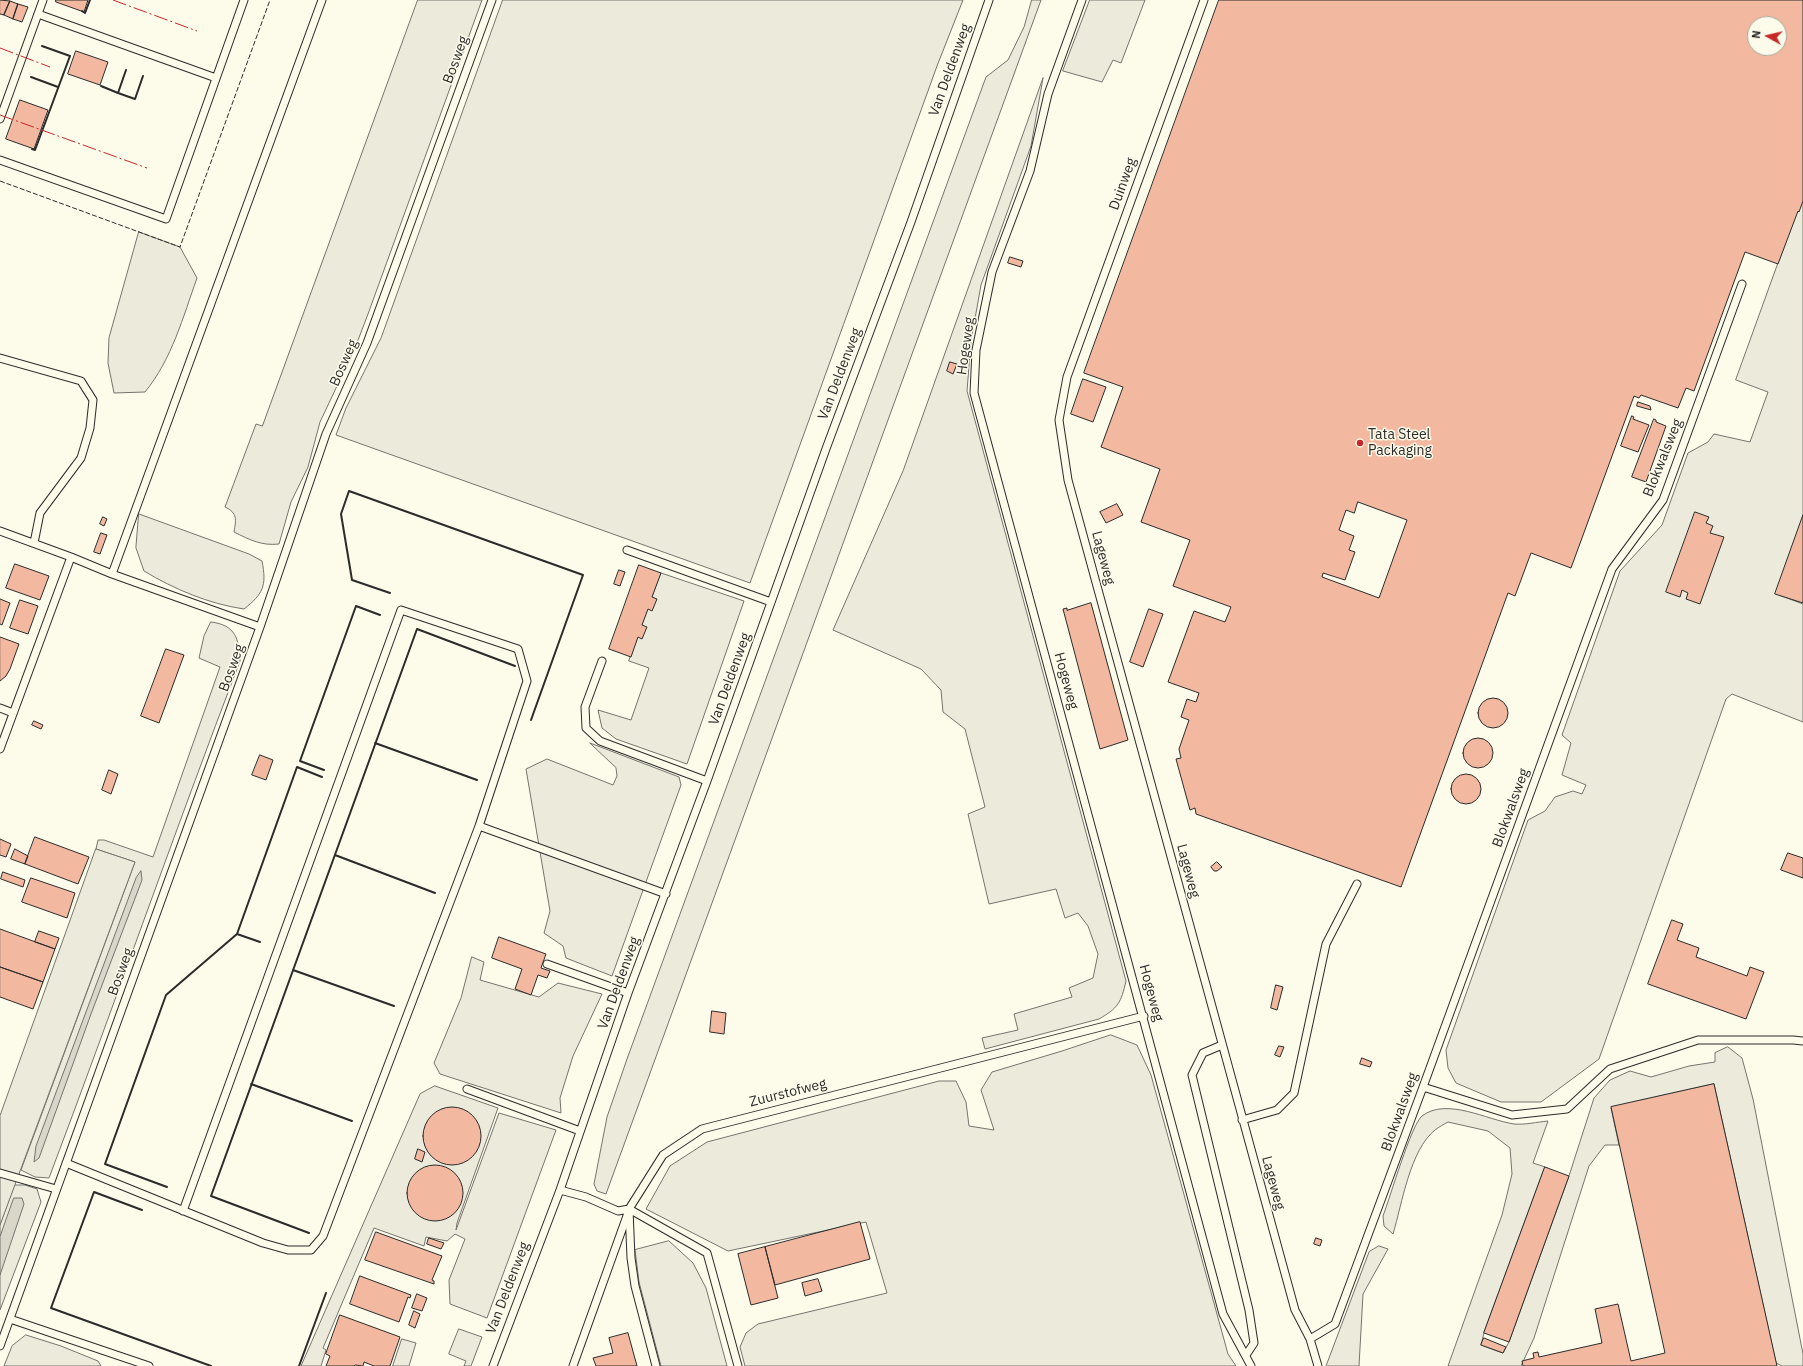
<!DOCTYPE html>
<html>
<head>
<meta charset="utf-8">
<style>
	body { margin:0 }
	#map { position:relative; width:1803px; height:1366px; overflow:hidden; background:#fdfbea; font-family:"IBM Plex Sans",sans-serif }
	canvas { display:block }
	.north { position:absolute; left:1747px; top:16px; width:40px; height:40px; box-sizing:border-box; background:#fdfbea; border:1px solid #a9a89e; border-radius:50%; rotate:278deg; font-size:11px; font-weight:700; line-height:16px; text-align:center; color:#2b2b2b }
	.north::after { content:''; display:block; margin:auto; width:14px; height:18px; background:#c62828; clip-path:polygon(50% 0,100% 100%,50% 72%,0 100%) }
</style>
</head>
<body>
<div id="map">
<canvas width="1803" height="1366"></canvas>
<div class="north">N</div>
</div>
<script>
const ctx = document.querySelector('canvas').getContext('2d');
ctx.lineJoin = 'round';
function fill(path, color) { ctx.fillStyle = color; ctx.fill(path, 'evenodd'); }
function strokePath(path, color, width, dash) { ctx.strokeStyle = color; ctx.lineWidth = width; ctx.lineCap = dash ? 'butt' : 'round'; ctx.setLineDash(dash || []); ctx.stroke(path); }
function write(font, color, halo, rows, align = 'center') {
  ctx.font = font + ' "IBM Plex Sans",sans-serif'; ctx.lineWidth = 3; ctx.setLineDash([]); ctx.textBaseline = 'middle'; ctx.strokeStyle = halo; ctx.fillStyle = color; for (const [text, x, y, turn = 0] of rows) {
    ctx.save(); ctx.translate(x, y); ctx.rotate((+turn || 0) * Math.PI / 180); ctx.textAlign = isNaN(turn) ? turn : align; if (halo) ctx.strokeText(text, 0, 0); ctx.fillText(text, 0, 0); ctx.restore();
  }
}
const green = new Path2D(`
	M 418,0 L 482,0 L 368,314 L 355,348 L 320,422 L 308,467 L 291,502 L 279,544 C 262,546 250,540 234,532 C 236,520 238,513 225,507 L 256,424 L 262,426 Z
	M 503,0 L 963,0 L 937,66 L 750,583 L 336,435 L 346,408 L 381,338 Z
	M 1032,0 L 1041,0 L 606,1194 L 597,1191 L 594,1184 L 607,1117 L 627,1059 L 986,77 L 1008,60 L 1024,27 Z
	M 1043,78 L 1031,146 L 981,285 L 971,341 L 967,391 L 1126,981 C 1121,1003 1118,1008 1099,1019 L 985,1049 L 982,1038 L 1018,1030 L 1014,1014 L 1072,997 L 1069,988 L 1093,978 L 1098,954 L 1088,926 L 1078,913 L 1065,918 L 1056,889 L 989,904 L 968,814 L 985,807 L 965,729 L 943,712 L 941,690 L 921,669 L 833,630 L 903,471 Z
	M 1803,194 L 1803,528 L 1779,595 L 1803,604 L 1803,722 L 1732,694 L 1726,699 L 1599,1059 L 1541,1102 L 1501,1102 L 1456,1083 L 1448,1068 L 1446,1050 L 1528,820 L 1545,811 L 1555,797 L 1573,791 L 1582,794 L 1586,785 L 1562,775 L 1571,743 L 1562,735 L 1620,571 L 1662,525 L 1688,453 L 1708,442 L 1714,434 L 1750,442 L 1768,392 L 1736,380 Z
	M 139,232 L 180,247 L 197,278 C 183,317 172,359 145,392 L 114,393 L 108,363 L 109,338 Z
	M 139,514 L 249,554 L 262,561 C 267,586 263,594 244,609 C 209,604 174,589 144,571 L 136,548 Z
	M 661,573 L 744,601 L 687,764 L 616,739 L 602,728 L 598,710 L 631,720 L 649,668 L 629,661 Z
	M 211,622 C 236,625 239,639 240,661 C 174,833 114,1006 49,1178 L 35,1177 L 21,1170 L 135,862 L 96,849 L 98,840 L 104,840 L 153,857 L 220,667 L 199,658 L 204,636 Z
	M 590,743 L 679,777 L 681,785 L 612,976 L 566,958 L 563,946 L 544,933 L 550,911 L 526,769 L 547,759 L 613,785 L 617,776 L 616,768 Z
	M 472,957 L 484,962 L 480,980 L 539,997 L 558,983 L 602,994 L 573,1056 L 560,1098 L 561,1113 L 440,1074 L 434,1063 L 461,998 Z
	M 1111,1035 L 1137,1045 L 1151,1075 L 1228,1354 L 1236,1366 L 745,1366 L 740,1347 L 746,1333 L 758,1324 L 887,1293 L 866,1222 L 728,1251 L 646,1209 L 670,1166 L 707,1142 L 939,1081 L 956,1081 L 966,1102 L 969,1126 L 994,1130 L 981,1090 L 992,1072 L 1062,1051 Z
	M 1728,1047 L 1742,1058 L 1753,1099 L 1803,1354 L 1803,1366 L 1782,1366 L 1776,1363 L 1714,1084 L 1611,1108 L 1619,1145 L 1605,1145 L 1589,1166 L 1534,1338 L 1521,1366 L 1448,1366 L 1502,1215 L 1512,1174 L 1510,1148 L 1488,1131 L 1448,1122 C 1444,1124 1439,1127 1435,1130 C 1410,1150 1402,1204 1393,1234 L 1384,1226 L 1383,1216 C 1390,1198 1411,1125 1422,1116 C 1447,1097 1487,1120 1514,1124 C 1525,1125 1537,1122 1548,1121 L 1533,1163 L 1545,1167 L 1484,1333 L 1481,1345 L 1503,1353 L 1509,1342 L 1569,1176 L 1594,1098 L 1610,1080 L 1630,1071 L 1651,1077 L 1689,1066 L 1715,1062 L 1715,1053 Z
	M 435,1086 L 498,1108 L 457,1223 L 456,1230 L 499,1113 L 556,1130 L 487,1318 L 450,1304 L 449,1280 L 465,1239 L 455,1234 L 447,1241 L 426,1237 L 424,1246 L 374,1228 L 323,1348 L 326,1350 L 321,1366 L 301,1366 L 420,1094 Z
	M 15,1185 L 25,1185 L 37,1189 L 41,1202 L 0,1310 L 0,1225 Z
	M 669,1241 L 693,1263 L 706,1288 L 727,1366 L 661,1366 L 639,1282 L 635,1250 Z
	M 1379,1246 L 1388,1249 L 1363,1294 L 1359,1366 L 1326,1366 L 1369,1252 Z
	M 459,1329 L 482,1337 L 471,1366 L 464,1366 L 466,1361 L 449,1354 Z
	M 26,1335 L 61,1346 L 98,1361 L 101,1366 L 4,1366 L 12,1346 Z
	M 402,1339 L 416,1343 L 409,1366 L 393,1366 Z`);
fill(green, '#ecebdb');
strokePath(green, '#74746e', 1);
const parking = new Path2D(`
	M 1090,0 L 1145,0 L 1121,63 L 1113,60 L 1102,82 L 1063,71 Z
	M 96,849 L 135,862 L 0,1225 L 0,1116 Z`);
fill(parking, '#eceadb');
strokePath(parking, '#74746e', 1);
const water = new Path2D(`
	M 141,871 L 142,880 L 91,1014 L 39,1158 L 34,1162 L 36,1146 L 136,878 Z
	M 14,1198 L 22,1198 L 24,1204 L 0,1275 L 0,1237 Z`);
fill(water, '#d8d7c9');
strokePath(water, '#74746e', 1);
const building = new Path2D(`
	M 0,0 L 10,1 L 4,15 L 0,14 Z
	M 56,0 L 88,0 L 84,12 L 56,2 Z
	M 1219,0 L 1803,0 L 1803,201 L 1799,212 L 1798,211 L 1778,264 L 1745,252 L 1694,391 L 1686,388 L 1678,408 L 1641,395 L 1639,398 L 1634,396 L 1571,568 L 1531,553 L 1515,596 L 1508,593 L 1401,887 L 1196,814 L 1195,808 L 1190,810 L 1176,759 L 1181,758 L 1179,749 L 1189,720 L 1181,717 L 1187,699 L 1196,702 L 1199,693 L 1168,682 L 1194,611 L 1225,622 L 1231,607 L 1173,586 L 1190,540 L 1141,522 L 1160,469 L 1101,447 L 1123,387 L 1084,373 ZM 1755,24 L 1779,24 L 1779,48 L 1755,48 ZM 1358,502 L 1407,520 L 1379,598 L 1322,577 L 1323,573 L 1345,580 L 1355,552 L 1349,550 L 1354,536 L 1339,530 L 1346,510 L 1354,513 Z
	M 10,1 L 18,4 L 13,19 L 4,15 Z
	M 18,4 L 28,7 L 22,22 L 13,19 Z
	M 76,51 L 108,62 L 100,85 L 68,74 Z
	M 20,100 L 48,110 L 34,149 L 6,139 Z
	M 1010,257 L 1023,261 L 1021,267 L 1008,263 Z
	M 950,362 L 957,364 L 953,374 L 947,371 Z
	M 1083,379 L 1106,387 L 1093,422 L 1071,414 Z
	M 1638,402 L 1650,406 L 1651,410 L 1637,406 Z
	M 1632,416 L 1634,417 L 1633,419 L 1649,425 L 1638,452 L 1621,446 Z
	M 1654,419 L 1656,420 L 1656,422 L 1666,426 L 1646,482 L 1632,477 Z
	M 1117,504 L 1123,515 L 1106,523 L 1100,512 Z
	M 1695,512 L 1709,517 L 1706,523 L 1713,526 L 1710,533 L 1724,537 L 1700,604 L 1686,599 L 1688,593 L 1682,590 L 1680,597 L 1666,592 Z
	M 1803,515 L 1803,603 L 1775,594 Z
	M 103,517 L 107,519 L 104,526 L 100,524 Z
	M 101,533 L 107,535 L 100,554 L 94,552 Z
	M 15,564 L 49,576 L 40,600 L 6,588 Z
	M 639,565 L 661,573 L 652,597 L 657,599 L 652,611 L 648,609 L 642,625 L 647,627 L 642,639 L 638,637 L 631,657 L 609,649 Z
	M 619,570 L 625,572 L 620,586 L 614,584 Z
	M 0,599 L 10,603 L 2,625 L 0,624 Z
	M 20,600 L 38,606 L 28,634 L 10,628 Z
	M 1091,603 L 1128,740 L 1100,749 L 1063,609 L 1067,608 L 1067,610 Z
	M 1149,609 L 1163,614 L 1143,667 L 1130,662 Z
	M 0,637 L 19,644 L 10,669 L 6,676 L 0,681 Z
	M 166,649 L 184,655 L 159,723 L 141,716 Z
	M1478 713a15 15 0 1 1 30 0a15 15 0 1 1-30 0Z
	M 34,721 L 43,725 L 41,729 L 32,725 Z
	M1463 753a15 15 0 1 1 30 0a15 15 0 1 1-30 0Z
	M 260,755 L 273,760 L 266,780 L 252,775 Z
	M 109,770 L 118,774 L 111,794 L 102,790 Z
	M1451 789a15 15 0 1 1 30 0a15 15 0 1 1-30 0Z
	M 35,837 L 89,857 L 78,884 L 25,864 Z
	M 0,839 L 11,844 L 6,857 L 0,855 Z
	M 15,849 L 28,856 L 25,864 L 11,859 Z
	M 1788,853 L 1803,858 L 1803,878 L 1781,870 Z
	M 1217,862 L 1222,867 L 1217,871 L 1214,871 L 1211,867 Z
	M 3,872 L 25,880 L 23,887 L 1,879 Z
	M 31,878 L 75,893 L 67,918 L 22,902 Z
	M 1672,920 L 1683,924 L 1677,940 L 1699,948 L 1696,957 L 1747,976 L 1750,967 L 1764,972 L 1746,1019 L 1648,984 Z
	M 0,929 L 55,949 L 43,982 L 0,967 Z
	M 39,931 L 59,938 L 55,949 L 35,942 Z
	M 499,937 L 546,954 L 541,968 L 550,971 L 547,978 L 538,975 L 531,995 L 515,989 L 522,969 L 492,958 Z
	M 0,967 L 43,982 L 33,1009 L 0,997 Z
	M 1276,985 L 1283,987 L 1277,1010 L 1271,1008 Z
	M 712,1011 L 726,1013 L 724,1034 L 710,1032 Z
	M 1279,1046 L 1284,1047 L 1280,1057 L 1275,1055 Z
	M 1362,1058 L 1372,1062 L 1370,1067 L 1360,1064 Z
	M 1714,1084 L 1777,1366 L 1523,1366 L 1522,1361 L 1534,1358 L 1533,1353 L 1538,1352 L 1539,1357 L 1602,1343 L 1595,1309 L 1618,1304 L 1631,1361 L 1665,1353 L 1611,1107 Z
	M423 1136a29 29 0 1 1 58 0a29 29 0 1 1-58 0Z
	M 418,1149 L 425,1152 L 422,1162 L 415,1159 Z
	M407 1193a28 28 0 1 1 56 0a28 28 0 1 1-56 0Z
	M 1545,1167 L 1569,1176 L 1509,1342 L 1484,1333 Z
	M 860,1222 L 870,1259 L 775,1285 L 765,1247 Z
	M 376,1232 L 442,1256 L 432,1280 L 434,1281 L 434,1284 L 365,1260 Z
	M 429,1238 L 444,1243 L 441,1249 L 427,1244 Z
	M 1316,1238 L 1322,1240 L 1320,1246 L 1314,1244 Z
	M 765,1247 L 778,1298 L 751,1305 L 738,1254 Z
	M 360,1276 L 411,1295 L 410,1298 L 408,1297 L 399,1322 L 350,1304 Z
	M 818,1279 L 822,1291 L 805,1296 L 802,1283 Z
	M 417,1294 L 427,1298 L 422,1311 L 412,1308 Z
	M 414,1311 L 420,1314 L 415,1328 L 409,1325 Z
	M 340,1315 L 400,1337 L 390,1366 L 374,1366 L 364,1362 L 363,1366 L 355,1365 L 354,1366 L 326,1366 L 330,1356 L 326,1354 Z
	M 628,1333 L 637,1366 L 596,1366 L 593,1358 L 613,1353 L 609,1338 Z
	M 1484,1338 L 1506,1347 L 1503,1353 L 1481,1345 Z`);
fill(building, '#f2b8a0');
strokePath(building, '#2b2b2b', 1);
const service = new Path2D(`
	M 1082,0 L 1048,94 L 1030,171 L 992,272 L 976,350 L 974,393 L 1223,1314 L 1251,1366
	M 1204,0 L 1067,377 L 1059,420 L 1068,480 L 1295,1310 L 1310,1339 L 1318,1366
	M 38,14 L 216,78
	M 0,119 L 43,0
	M 0,160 L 166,219 L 244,0
	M 0,358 L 81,381 L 93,400 L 90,428 L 81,458 L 40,513 L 34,543
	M 0,531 L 71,557 L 112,574 L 260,627
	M 627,550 L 771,602
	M 112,574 L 322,0
	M 602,661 L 585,707 L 586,728 L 600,741 L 707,781
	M 0,708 L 13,713
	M 0,749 L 71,557
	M 479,826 L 666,894
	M 547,964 L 628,993
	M 1222,1045 L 1203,1053 L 1192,1075 L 1249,1310 L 1254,1343 L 1246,1355
	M 1423,1087 L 1512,1115 L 1567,1109 L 1610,1069 L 1698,1040 L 1793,1040 L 1803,1041
	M 467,1089 L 580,1131
	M 1242,1120 L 1277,1110 L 1294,1093 L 1326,944 L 1357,884
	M 66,1163 L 263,1243 L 288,1250 L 311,1250 L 323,1236 L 479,826 L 527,681 L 518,649 L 401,610 L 183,1211
	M 0,1173 L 56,1189
	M 560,1190 L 586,1197 L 618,1211 L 629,1209 L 707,1253 L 738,1366
	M 10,1319 L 149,1366
	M 1310,1339 L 1335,1324 L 1423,1087 L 1612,569 L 1663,500 L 1742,284
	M 0,1346 L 260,627 L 326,434 L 367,343 L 492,0
	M 493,1366 L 560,1190 L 628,993 L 707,781 L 827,446 L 911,222 L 989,0
	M 573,1366 L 628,1213
	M 656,1366 L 635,1286 L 631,1258 L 629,1209 L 663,1155 L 702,1129 L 1144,1016`);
strokePath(service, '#2b2b2b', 9);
strokePath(service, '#fdfbea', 7);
strokePath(new Path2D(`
	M 0,181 L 180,247 L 270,0`), '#2b2b2b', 1, [5, 2]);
strokePath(new Path2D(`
	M 82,11 L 85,13 L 90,0
	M 31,77 L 58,87
	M 101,86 L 118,93 L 126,70
	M 118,93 L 135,99 L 143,76
	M 32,149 L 35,150 L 70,56 L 42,46
	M 390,593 L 352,580 L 341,514 L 349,491 L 583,575 L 531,720
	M 375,743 L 477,780
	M 324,770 L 300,761 L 356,606 L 380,615
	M 335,855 L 435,893
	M 237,934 L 260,942
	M 293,970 L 394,1006
	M 251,1084 L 352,1121
	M 167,1187 L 105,1164 L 166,995 L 237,934 L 297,767 L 322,777
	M 142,1210 L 94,1192 L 51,1308 L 211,1366
	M 309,1233 L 211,1196 L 417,629 L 515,666
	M 299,1366 L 326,1293`), '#2b2b2b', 2);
strokePath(new Path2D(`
	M 113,0 L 197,31
	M 0,48 L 50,67
	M 0,115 L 147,168`), '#c62828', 1, [14, 3, 2, 3]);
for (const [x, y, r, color] of [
	[1360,443,4,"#c62828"]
]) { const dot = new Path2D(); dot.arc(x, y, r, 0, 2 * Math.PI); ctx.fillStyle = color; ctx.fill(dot); strokePath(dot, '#fdfbea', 1.5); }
write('14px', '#2b2b2b', '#fdfbea', [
	["Bosweg",456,60,-70],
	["Van Deldenweg",950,70,-70],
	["Duinweg",1123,184,-70],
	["Hogeweg",966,346,-82],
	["Bosweg",344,363,-66],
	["Van Deldenweg",840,374,-69],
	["Blokwalsweg",1663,458,-68],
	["Lageweg",1103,558,75],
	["Bosweg",232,668,-70],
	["Van Deldenweg",730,679,-70],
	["Hogeweg",1066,681,75],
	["Blokwalsweg",1511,808,-70],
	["Lageweg",1188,871,75],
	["Bosweg",121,972,-70],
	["Van Deldenweg",619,983,-70],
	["Hogeweg",1151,993,75],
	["Zuurstofweg",788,1093,-14],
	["Blokwalsweg",1400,1112,-70],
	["Lageweg",1273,1183,75],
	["Van Deldenweg",508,1288,-69]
]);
write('14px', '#2b2b2b', '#fdfbea', [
	["Tata Steel",1368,435],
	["Packaging",1368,451]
], 'left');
</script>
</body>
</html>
